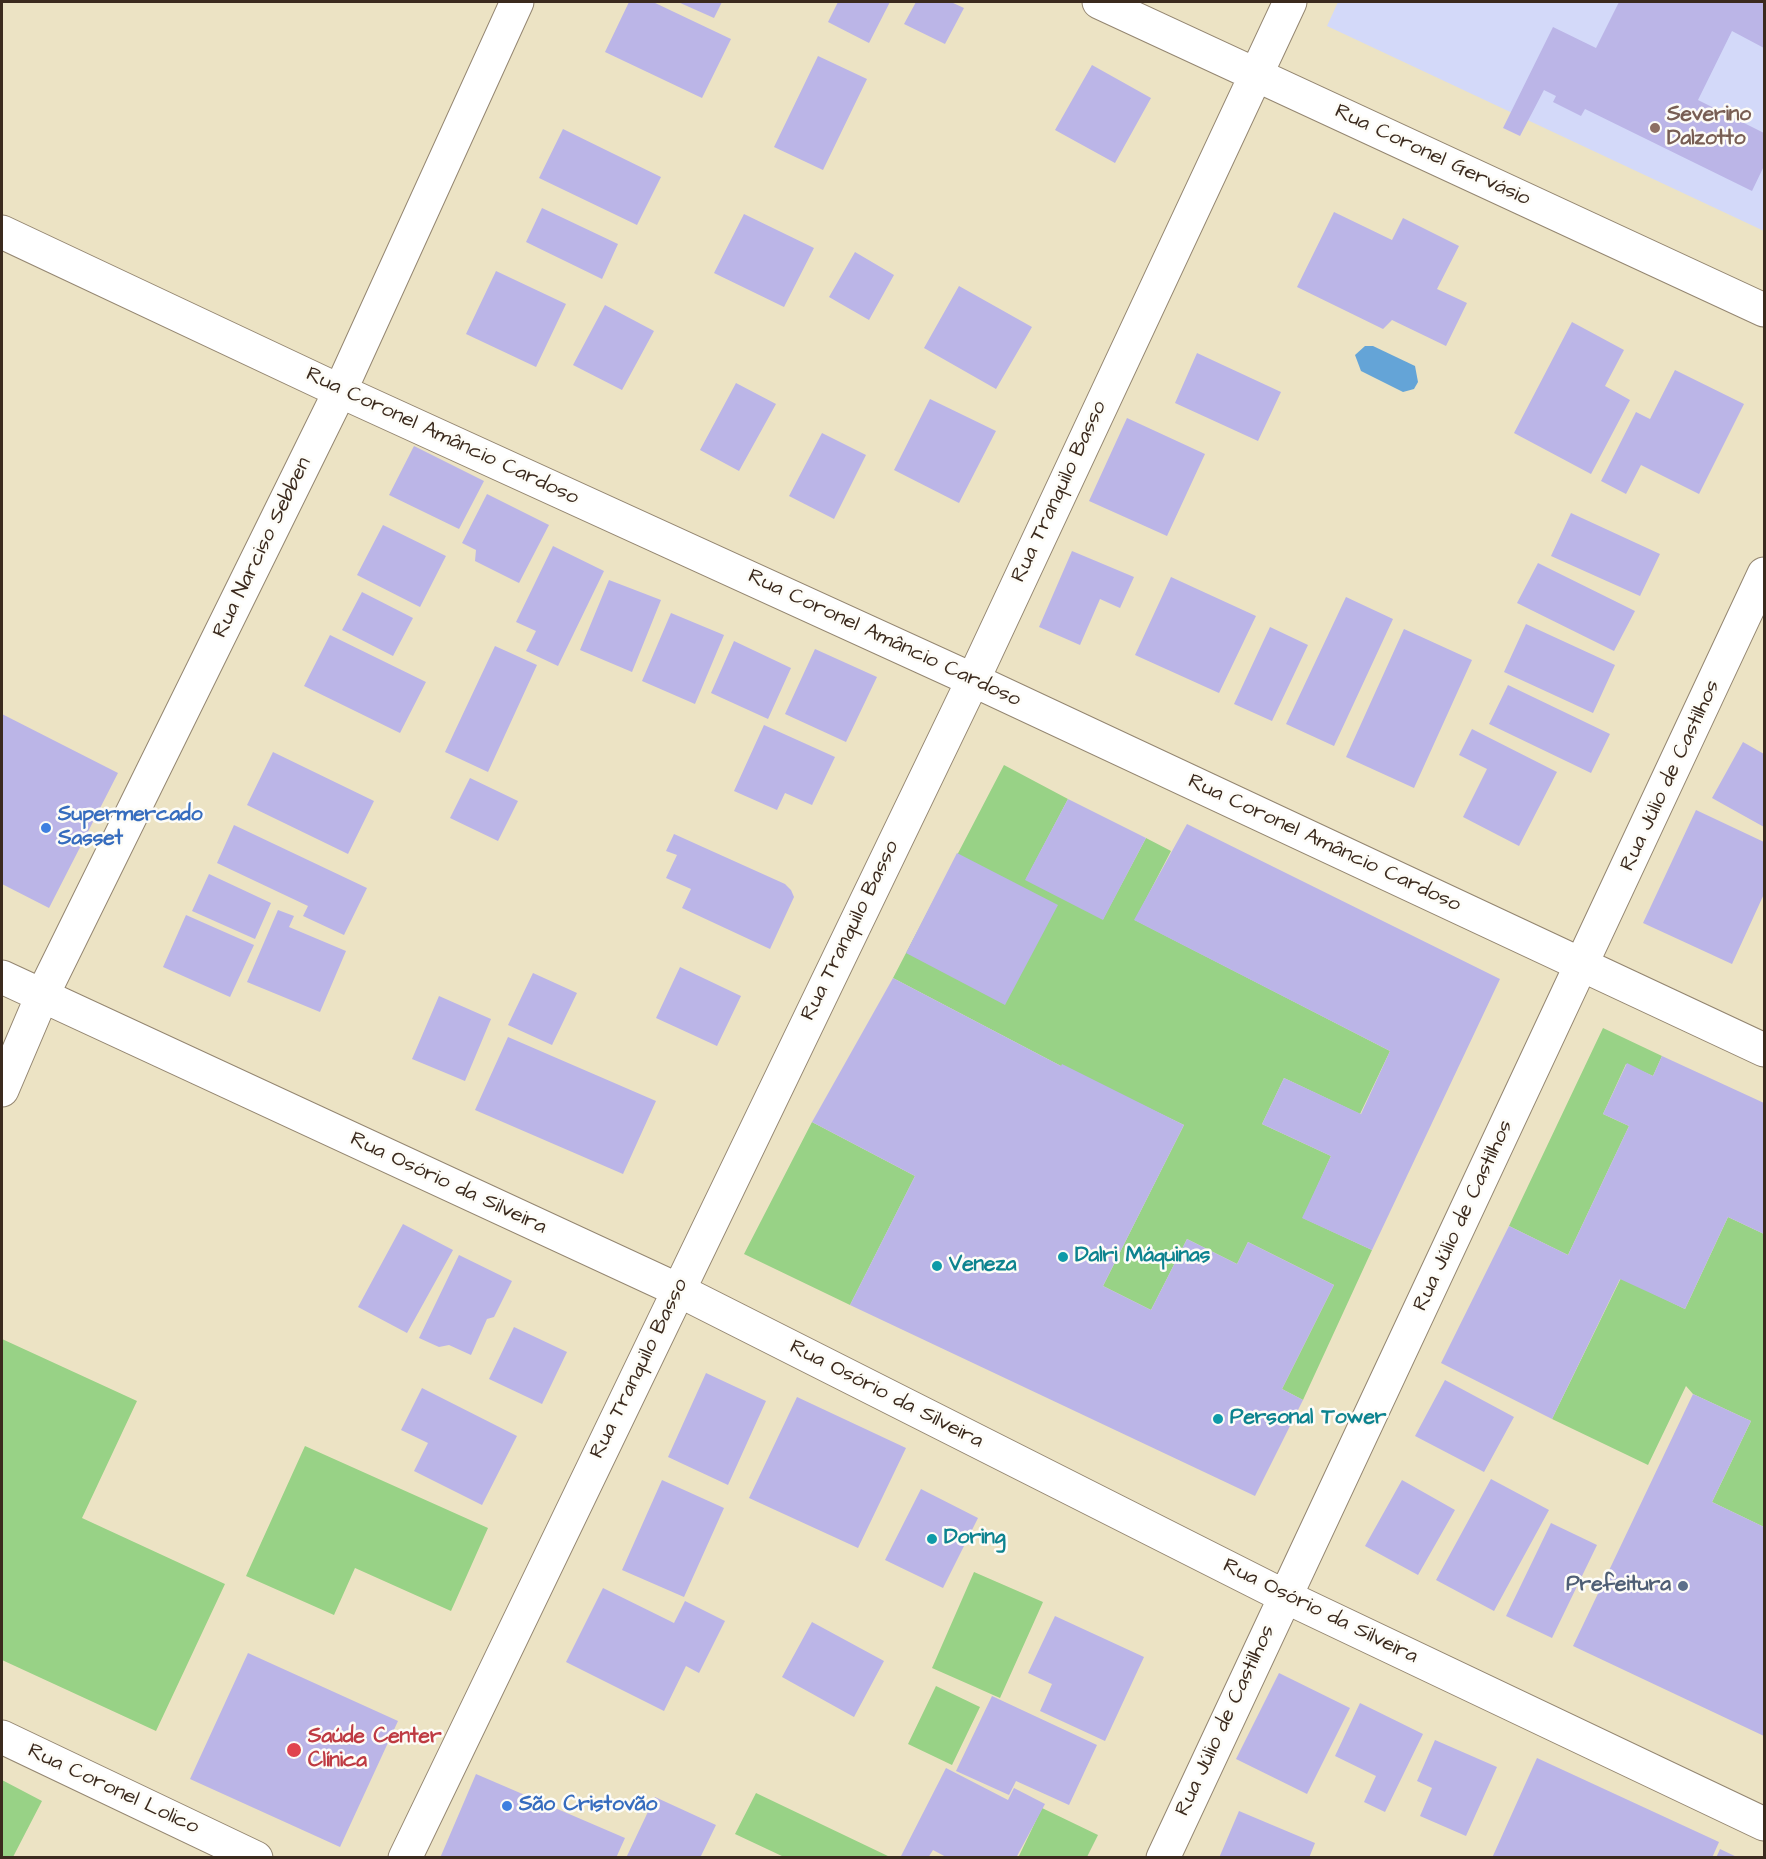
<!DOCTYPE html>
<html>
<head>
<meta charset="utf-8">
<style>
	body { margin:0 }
	#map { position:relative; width:1766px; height:1859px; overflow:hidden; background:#ece3c4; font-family:"Architects Daughter",sans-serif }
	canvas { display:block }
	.frame { position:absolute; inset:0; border:3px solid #3b2a1e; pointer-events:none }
</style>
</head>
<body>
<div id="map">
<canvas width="1766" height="1859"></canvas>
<div class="frame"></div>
</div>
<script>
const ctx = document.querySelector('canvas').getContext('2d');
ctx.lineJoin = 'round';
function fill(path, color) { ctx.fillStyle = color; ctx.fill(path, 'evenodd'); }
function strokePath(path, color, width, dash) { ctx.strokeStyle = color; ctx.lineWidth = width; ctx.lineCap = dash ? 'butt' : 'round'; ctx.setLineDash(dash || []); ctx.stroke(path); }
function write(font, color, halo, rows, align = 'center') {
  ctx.font = font + ' "Architects Daughter",sans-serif'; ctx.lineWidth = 5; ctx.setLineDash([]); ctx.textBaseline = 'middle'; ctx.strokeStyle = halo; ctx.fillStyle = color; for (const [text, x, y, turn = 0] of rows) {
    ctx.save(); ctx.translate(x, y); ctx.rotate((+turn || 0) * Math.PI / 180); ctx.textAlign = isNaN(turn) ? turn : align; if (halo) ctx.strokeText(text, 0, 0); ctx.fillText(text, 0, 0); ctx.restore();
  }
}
fill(new Path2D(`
	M 1338,2 L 1764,2 L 1764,231 L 1327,26 Z`), '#d3d9f9');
fill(new Path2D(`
	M 1004,765 L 1068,799 L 1026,879 L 1103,919 L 1146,838 L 1171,851 L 1135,920 L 1390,1051 L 1360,1114 L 1284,1078 L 1262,1124 L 1331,1156 L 1303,1218 L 1372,1250 L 1303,1400 L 1282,1389 L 1334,1285 L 1248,1242 L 1237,1264 L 1187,1239 L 1151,1310 L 1103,1286 L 1184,1125 L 1061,1066 L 893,978 Z
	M 1603,1028 L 1662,1056 L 1653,1076 L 1626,1064 L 1603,1114 L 1629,1126 L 1568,1255 L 1509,1226 Z
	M 812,1122 L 915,1176 L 850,1305 L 744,1254 Z
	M 1728,1217 L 1764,1234 L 1764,1527 L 1712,1502 L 1751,1421 L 1693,1394 L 1686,1386 L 1648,1465 L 1552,1419 L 1621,1278 L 1685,1309 Z
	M 2,1339 L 137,1401 L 82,1518 L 225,1584 L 156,1731 L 2,1660 Z
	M 305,1446 L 488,1528 L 451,1611 L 355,1568 L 334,1615 L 246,1576 Z
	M 974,1572 L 1043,1602 L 1000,1698 L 932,1668 Z
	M 936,1686 L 980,1707 L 952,1765 L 908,1744 Z
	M 2,1780 L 42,1801 L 13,1857 L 2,1857 Z
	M 756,1793 L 890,1857 L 784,1857 L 735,1834 Z
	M 1042,1808 L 1098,1835 L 1087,1857 L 1018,1858 Z`), '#98d286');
fill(new Path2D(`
	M 1365,346 L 1373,346 L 1415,366 L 1418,382 L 1414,389 L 1403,392 L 1361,371 L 1355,355 Z`), '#64a4d7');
fill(new Path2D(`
	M 629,2 L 653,2 L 731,39 L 702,98 L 605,52 Z
	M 678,2 L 722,2 L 714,18 Z
	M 838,2 L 890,2 L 869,43 L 828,22 Z
	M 916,2 L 951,2 L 964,8 L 945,44 L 904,24 Z
	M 1619,2 L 1764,2 L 1764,48 L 1732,31 L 1698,100 L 1764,133 L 1764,166 L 1752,191 L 1585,109 L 1581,116 L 1553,102 L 1556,96 L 1544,90 L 1520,136 L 1503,128 L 1553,27 L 1596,48 Z
	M 818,56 L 867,79 L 823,170 L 774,147 Z
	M 1092,65 L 1151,98 L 1115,163 L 1055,130 Z
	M 563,129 L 661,177 L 637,225 L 539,178 Z
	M 542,208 L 618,244 L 602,279 L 526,242 Z
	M 1334,212 L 1392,240 L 1403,218 L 1459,246 L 1437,289 L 1467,303 L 1446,346 L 1392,320 L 1383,329 L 1297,287 Z
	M 744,214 L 814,248 L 784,307 L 714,273 Z
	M 855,252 L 894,275 L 869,320 L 829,297 Z
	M 496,271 L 566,304 L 536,367 L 466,334 Z
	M 959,286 L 1032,327 L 996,389 L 924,348 Z
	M 605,305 L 654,331 L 622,390 L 573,365 Z
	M 1572,322 L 1624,350 L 1605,386 L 1630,400 L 1591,474 L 1514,433 Z
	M 1197,353 L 1281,392 L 1258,441 L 1175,403 Z
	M 1675,370 L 1744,404 L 1699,494 L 1641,465 L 1626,494 L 1601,481 L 1636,412 L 1650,419 Z
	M 736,383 L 776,404 L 739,471 L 700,450 Z
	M 930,399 L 996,431 L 959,503 L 894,470 Z
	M 1127,418 L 1205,454 L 1167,536 L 1089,501 Z
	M 822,433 L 866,455 L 834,519 L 789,496 Z
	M 414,446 L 484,481 L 459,529 L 389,495 Z
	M 487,494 L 549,525 L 519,583 L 475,561 L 476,550 L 462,543 Z
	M 1571,513 L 1660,554 L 1640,596 L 1551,556 Z
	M 383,525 L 446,556 L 420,607 L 357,575 Z
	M 553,546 L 604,571 L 558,666 L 526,651 L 536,631 L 516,622 Z
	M 1072,551 L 1134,577 L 1120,608 L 1100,599 L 1080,645 L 1039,627 Z
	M 1538,563 L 1635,611 L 1614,651 L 1517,603 Z
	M 1171,577 L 1256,616 L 1219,693 L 1135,655 Z
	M 609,580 L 661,600 L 632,672 L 580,650 Z
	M 362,592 L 413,618 L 393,656 L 342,630 Z
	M 1346,597 L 1393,619 L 1334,746 L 1286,724 Z
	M 671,613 L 724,635 L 695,704 L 642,681 Z
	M 1526,624 L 1615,665 L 1593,713 L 1504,672 Z
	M 1270,627 L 1308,645 L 1272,721 L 1234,704 Z
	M 1404,629 L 1472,660 L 1414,788 L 1346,757 Z
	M 330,635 L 426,682 L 400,733 L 304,686 Z
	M 734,641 L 791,668 L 768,719 L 711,693 Z
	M 495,646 L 537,665 L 488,772 L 445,752 Z
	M 815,649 L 877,677 L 846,742 L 785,714 Z
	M 1508,685 L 1610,734 L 1591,773 L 1489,724 Z
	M 2,714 L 118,773 L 49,908 L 2,884 Z
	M 764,725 L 835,757 L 812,805 L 785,793 L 777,810 L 734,791 Z
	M 1472,729 L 1557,772 L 1519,846 L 1463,817 L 1487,769 L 1459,755 Z
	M 1743,742 L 1764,754 L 1764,827 L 1712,798 Z
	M 273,752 L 374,801 L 348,854 L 247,805 Z
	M 470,778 L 518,801 L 498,841 L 450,818 Z
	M 1068,799 L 1146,838 L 1103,920 L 1025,880 Z
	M 1696,810 L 1764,842 L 1764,894 L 1732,964 L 1643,923 Z
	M 1187,824 L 1500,979 L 1372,1250 L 1302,1218 L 1331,1156 L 1262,1124 L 1284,1078 L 1361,1114 L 1390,1051 L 1134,920 Z
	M 234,825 L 367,888 L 344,935 L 303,916 L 308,906 L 217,863 Z
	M 674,834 L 785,884 L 791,890 L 794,897 L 770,949 L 682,908 L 691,889 L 666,878 L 677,855 L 666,851 Z
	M 957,853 L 1058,905 L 1005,1005 L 906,953 Z
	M 209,874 L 271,903 L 255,939 L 192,911 Z
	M 278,910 L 294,916 L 289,927 L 346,951 L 320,1012 L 247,982 Z
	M 186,915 L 254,945 L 230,997 L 163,967 Z
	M 680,967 L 741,996 L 717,1046 L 656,1018 Z
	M 533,973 L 577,993 L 552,1045 L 508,1025 Z
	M 893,978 L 1061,1066 L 1062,1064 L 1184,1125 L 1103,1286 L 1151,1310 L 1187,1239 L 1237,1264 L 1248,1242 L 1334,1285 L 1282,1389 L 1303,1400 L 1255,1496 L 850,1305 L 915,1176 L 812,1122 Z
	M 439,996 L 491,1019 L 465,1081 L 412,1059 Z
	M 508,1037 L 656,1101 L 623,1174 L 475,1110 Z
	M 1662,1056 L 1764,1103 L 1764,1234 L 1728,1217 L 1685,1309 L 1620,1279 L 1552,1419 L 1441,1363 L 1509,1226 L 1568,1255 L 1629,1126 L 1603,1114 L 1627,1063 L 1653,1076 Z
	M 403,1224 L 453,1250 L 407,1333 L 358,1307 Z
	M 459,1255 L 512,1281 L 494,1317 L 487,1319 L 471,1355 L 449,1345 L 439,1347 L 419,1338 Z
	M 514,1327 L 567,1352 L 542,1404 L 489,1379 Z
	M 706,1373 L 766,1401 L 728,1485 L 668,1457 Z
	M 1445,1380 L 1514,1417 L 1484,1472 L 1415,1436 Z
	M 422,1388 L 517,1436 L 482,1505 L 414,1471 L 428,1443 L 401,1430 Z
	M 1693,1394 L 1751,1421 L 1712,1502 L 1764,1527 L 1764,1736 L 1573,1646 Z
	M 797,1397 L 906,1448 L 858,1548 L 749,1498 Z
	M 1491,1479 L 1549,1510 L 1494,1611 L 1436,1580 Z
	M 662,1480 L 724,1508 L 684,1597 L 622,1570 Z
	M 1402,1480 L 1455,1510 L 1418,1575 L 1365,1546 Z
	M 921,1489 L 978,1518 L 943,1588 L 885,1560 Z
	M 1551,1523 L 1597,1545 L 1552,1638 L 1506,1616 Z
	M 603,1588 L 674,1623 L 685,1601 L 725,1621 L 699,1673 L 686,1666 L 664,1711 L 566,1662 Z
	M 1055,1616 L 1144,1657 L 1105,1741 L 1040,1711 L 1052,1684 L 1028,1673 Z
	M 812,1622 L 884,1661 L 854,1717 L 782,1677 Z
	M 248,1653 L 398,1721 L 340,1847 L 190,1779 Z
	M 1279,1673 L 1350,1708 L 1307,1794 L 1236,1759 Z
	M 992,1696 L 1097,1745 L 1069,1805 L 1016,1781 L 1009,1795 L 956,1771 Z
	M 1360,1703 L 1423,1734 L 1385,1812 L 1364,1802 L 1376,1776 L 1335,1756 Z
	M 1435,1740 L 1497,1767 L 1466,1836 L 1420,1816 L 1432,1788 L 1417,1781 Z
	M 1537,1758 L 1719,1842 L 1712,1858 L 1492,1858 Z
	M 946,1768 L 1008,1800 L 1014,1788 L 1045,1804 L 1016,1858 L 948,1858 L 933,1850 L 928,1858 L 900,1858 Z
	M 476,1774 L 625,1838 L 616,1858 L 440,1858 Z
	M 655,1797 L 716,1825 L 700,1858 L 626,1858 Z
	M 1239,1811 L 1315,1843 L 1309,1858 L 1219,1858 Z
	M 1720,1849 L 1739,1858 L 1716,1858 Z`), '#bbb5e7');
const street = new Path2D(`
	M 1099,2 L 1764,310
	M 2,232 L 340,391 L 973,680 L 1764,1050
	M 2,977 L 678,1290 L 1284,1596 L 1764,1824
	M 2,1090 L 42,996 L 340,391 L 517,2
	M 2,1737 L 256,1858
	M 405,1858 L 973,680 L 1290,2
	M 1163,1858 L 1764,574`);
strokePath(street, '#948671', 35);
strokePath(street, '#fff', 33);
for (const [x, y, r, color] of [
	[1655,128,6,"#8d6e63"],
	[46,828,6,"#3f7fe0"],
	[1063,1257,6,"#0f9aa8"],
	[937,1266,6,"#0f9aa8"],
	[1218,1419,6,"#0f9aa8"],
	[932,1539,6,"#0f9aa8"],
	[1683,1586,6,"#5c6f8a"],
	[294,1750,8,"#e0444e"],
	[507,1806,6,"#3f7fe0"]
]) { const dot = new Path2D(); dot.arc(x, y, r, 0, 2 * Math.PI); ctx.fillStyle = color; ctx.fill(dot); strokePath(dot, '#fdfcf7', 2); }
write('bold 21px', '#785e54', '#fdfcf7', [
	["Severino",1667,116],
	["Dalzotto",1667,140]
], 'left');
write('21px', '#3b2a1e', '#fdfcf7', [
	["Rua Coronel Gervásio",1432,156,25],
	["Rua Coronel Amâncio Cardoso",442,437,25],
	["Rua Tranquilo Basso",1060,492,-65],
	["Rua Narciso Sebben",263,548,-64],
	["Rua Coronel Amâncio Cardoso",884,639,25],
	["Rua Júlio de Castilhos",1671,776,-65],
	["Rua Coronel Amâncio Cardoso",1324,844,25],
	["Rua Tranquilo Basso",851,931,-64],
	["Rua Osório da Silveira",448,1184,25],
	["Rua Júlio de Castilhos",1464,1216,-65],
	["Rua Tranquilo Basso",640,1369,-64],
	["Rua Osório da Silveira",886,1395,27],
	["Rua Osório da Silveira",1320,1612,26],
	["Rua Júlio de Castilhos",1226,1721,-65],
	["Rua Coronel Lolico",113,1790,25]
]);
write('bold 21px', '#366cbe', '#fdfcf7', [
	["Supermercado",58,816],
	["Sasset",58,840],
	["São Cristovão",519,1806]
], 'left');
write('bold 21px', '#0d838f', '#fdfcf7', [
	["Dalri Máquinas",1075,1257],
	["Veneza",949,1266],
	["Personal Tower",1230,1419],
	["Doring",944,1539]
], 'left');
write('bold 21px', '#4e5e75', '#fdfcf7', [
	["Prefeitura",1671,1586]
], 'right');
write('bold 21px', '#be3a42', '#fdfcf7', [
	["Saúde Center",308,1738],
	["Clínica",308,1762]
], 'left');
</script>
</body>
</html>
